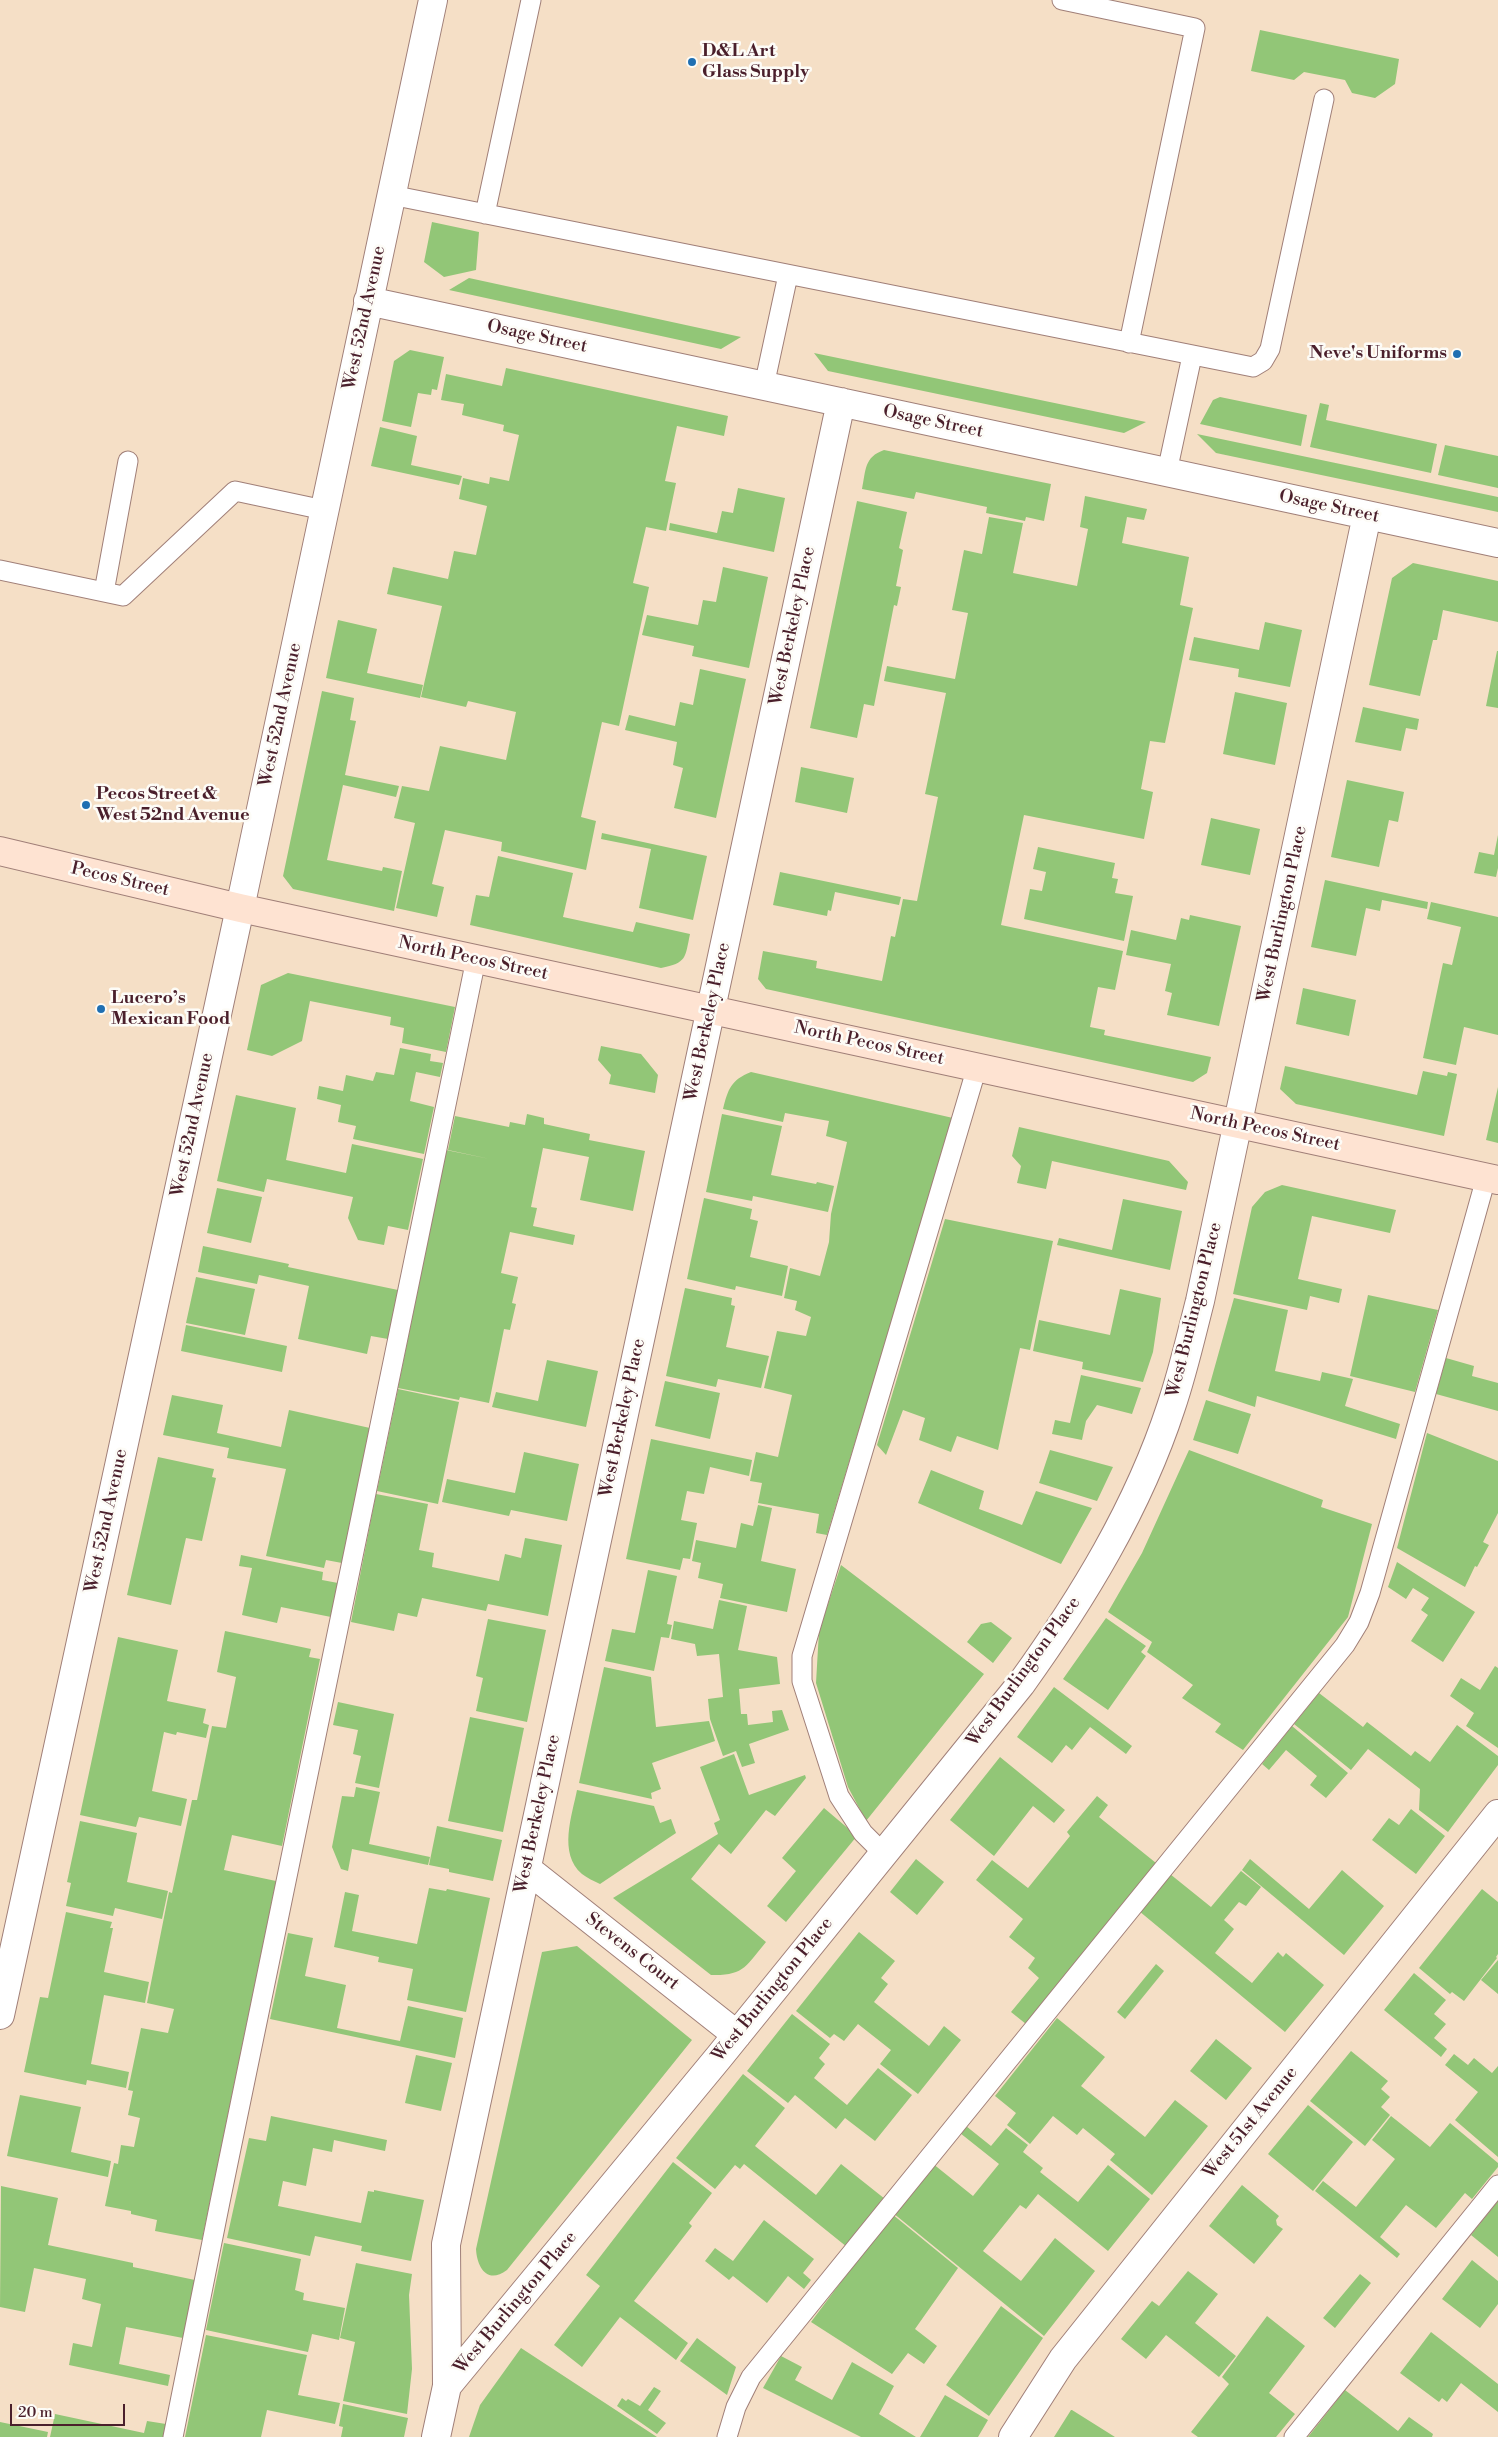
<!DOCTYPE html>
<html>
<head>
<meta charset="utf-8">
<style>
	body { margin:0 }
	#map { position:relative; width:1498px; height:2437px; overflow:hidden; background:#f5dfc6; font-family:"Libre Bodoni",serif }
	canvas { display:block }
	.scale { position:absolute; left:10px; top:2404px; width:115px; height:22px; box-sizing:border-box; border:2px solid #4a1f2b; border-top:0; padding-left:6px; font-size:15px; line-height:18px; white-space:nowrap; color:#4a1f2b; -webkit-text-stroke:4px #fdfcf7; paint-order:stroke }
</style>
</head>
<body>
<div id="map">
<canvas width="1498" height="2437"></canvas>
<div class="scale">20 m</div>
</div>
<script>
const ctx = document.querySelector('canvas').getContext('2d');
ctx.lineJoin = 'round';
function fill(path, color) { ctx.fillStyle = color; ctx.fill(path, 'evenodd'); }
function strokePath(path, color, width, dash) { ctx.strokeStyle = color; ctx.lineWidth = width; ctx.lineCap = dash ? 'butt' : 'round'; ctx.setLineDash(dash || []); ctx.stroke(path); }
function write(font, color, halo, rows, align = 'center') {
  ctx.font = font + ' "Libre Bodoni",serif'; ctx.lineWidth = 5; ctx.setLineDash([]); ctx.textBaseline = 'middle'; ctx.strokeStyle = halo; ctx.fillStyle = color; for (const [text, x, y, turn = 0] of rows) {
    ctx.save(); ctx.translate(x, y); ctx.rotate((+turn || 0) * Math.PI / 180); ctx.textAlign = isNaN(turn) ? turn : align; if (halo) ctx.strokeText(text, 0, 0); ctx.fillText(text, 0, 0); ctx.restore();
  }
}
fill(new Path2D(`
	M 1260,30 L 1399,59 L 1395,84 L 1375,98 L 1352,93 L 1345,80 L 1304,72 L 1294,80 L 1251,71 Z
	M 432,222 L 479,232 L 476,270 L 444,277 L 424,262 Z
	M 469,278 L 741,337 L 721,349 L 449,290 Z
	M 410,350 L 444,357 L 437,390 L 432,389 L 431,395 L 418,393 L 411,427 L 382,421 L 394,361 Z
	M 814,353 L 1146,422 L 1124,433 L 828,371 Z
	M 506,368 L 728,416 L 724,436 L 677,426 L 665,481 L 676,483 L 666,531 L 646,527 L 633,583 L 649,587 L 619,726 L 602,722 L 581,817 L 596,821 L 586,870 L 501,851 L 502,842 L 445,830 L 432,884 L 444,887 L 437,917 L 396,908 L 415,823 L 394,818 L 402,786 L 429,791 L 440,746 L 506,760 L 516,712 L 468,701 L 466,707 L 421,697 L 442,606 L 387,594 L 393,567 L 448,579 L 454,551 L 476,555 L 487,506 L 459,499 L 463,478 L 489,484 L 490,477 L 509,481 L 519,435 L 503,431 L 504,425 L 462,415 L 464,404 L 441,400 L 446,374 L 502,386 Z
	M 1220,397 L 1307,415 L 1301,446 L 1200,424 L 1213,400 Z
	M 1320,403 L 1329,405 L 1326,420 L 1437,444 L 1431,473 L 1310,447 Z
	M 380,427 L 417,436 L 411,465 L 462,476 L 459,485 L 371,466 Z
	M 1197,434 L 1498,497 L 1498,512 L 1216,453 Z
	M 1445,445 L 1498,456 L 1498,488 L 1438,475 Z
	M 884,450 L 1051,484 L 1044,521 L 1026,517 L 1025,521 L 986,513 L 987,507 L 916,492 L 914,499 L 862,489 C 866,470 864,457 884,450 Z
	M 738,488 L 785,498 L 774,552 L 669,530 L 670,523 L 717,533 L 722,511 L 733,513 Z
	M 1085,496 L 1147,509 L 1144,520 L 1127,517 L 1122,543 L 1189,557 L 1180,605 L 1193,608 L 1165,743 L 1150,741 L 1141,789 L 1153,792 L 1144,839 L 1024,815 L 1001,925 L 1123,951 L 1115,990 L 1098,987 L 1090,1027 L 1105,1030 L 1104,1035 L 1211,1057 L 1207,1073 L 1193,1082 L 766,989 L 758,979 L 763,951 L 817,961 L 816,968 L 882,981 L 891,936 L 895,937 L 903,899 L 917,901 L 938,797 L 925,794 L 946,693 L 884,681 L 887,666 L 955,679 L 968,613 L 952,610 L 964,550 L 982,554 L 989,517 L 1023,523 L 1013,573 L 1077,586 L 1088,529 L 1080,527 Z
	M 857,501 L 907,512 L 899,548 L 903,550 L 896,586 L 901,587 L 897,606 L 894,605 L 874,706 L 864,704 L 857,738 L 810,728 Z
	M 1413,563 L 1498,581 L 1498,622 L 1443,610 L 1437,640 L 1433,640 L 1420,696 L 1369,685 L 1392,578 Z
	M 723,567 L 768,577 L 749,668 L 692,656 L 694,646 L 642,635 L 647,615 L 698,625 L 703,600 L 716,602 Z
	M 338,620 L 377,629 L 367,673 L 423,685 L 420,698 L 326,678 Z
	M 1265,622 L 1302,630 L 1290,687 L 1238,677 L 1239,669 L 1189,660 L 1194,637 L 1259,650 Z
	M 1497,651 L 1498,651 L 1498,708 L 1486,706 Z
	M 700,669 L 746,679 L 716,818 L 674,808 L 683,768 L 673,765 L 677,742 L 625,730 L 629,715 L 675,726 L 680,702 L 693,705 Z
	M 322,691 L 354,698 L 350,720 L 356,721 L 345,775 L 399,786 L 396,797 L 343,785 L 327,860 L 382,871 L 383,867 L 402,871 L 394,911 L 293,889 L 283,876 Z
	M 1235,692 L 1287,703 L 1275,765 L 1223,754 Z
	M 1363,707 L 1419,719 L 1417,730 L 1406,728 L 1401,751 L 1355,742 Z
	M 801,767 L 854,778 L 847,813 L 795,802 Z
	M 1347,780 L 1404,792 L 1398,822 L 1389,820 L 1379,867 L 1331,857 Z
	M 1211,818 L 1260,829 L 1250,875 L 1201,865 Z
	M 602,833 L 707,856 L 693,920 L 639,908 L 651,849 L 601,839 Z
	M 1498,835 L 1498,868 L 1496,877 L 1474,873 L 1479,852 L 1494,855 Z
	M 1038,847 L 1115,863 L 1112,878 L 1118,879 L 1115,893 L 1133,896 L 1124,941 L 1024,919 L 1030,889 L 1042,891 L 1046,872 L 1033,869 Z
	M 498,856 L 573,873 L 563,917 L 633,932 L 636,922 L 690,934 C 685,958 687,963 661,968 L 470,925 L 476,895 L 489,897 Z
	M 780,872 L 901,897 L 899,905 L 835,892 L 831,911 L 828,910 L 827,916 L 773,905 Z
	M 1325,880 L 1428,902 L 1427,909 L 1382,900 L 1380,911 L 1366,908 L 1356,956 L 1311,947 Z
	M 1431,902 L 1498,917 L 1498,1035 L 1464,1027 L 1456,1065 L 1423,1058 L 1443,963 L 1452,965 L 1461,927 L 1427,919 Z
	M 1190,915 L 1241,926 L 1219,1026 L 1167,1015 L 1172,993 L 1165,991 L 1171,964 L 1126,955 L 1131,930 L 1176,940 L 1181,918 L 1189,920 Z
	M 288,973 L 455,1007 L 446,1052 L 402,1043 L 404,1028 L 390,1025 L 391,1017 L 310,1001 L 302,1041 L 272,1056 L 247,1050 L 261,985 Z
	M 1303,988 L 1356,1000 L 1349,1036 L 1296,1024 Z
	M 601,1046 L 641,1054 L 658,1075 L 655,1093 L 609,1084 L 611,1075 L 598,1060 Z
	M 400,1048 L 431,1054 L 430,1061 L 443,1063 L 440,1077 L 416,1072 L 410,1101 L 434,1107 L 424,1154 L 353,1139 L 356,1126 L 338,1122 L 341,1105 L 317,1099 L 319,1086 L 343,1091 L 346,1075 L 373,1081 L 376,1072 L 394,1075 Z
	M 1285,1066 L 1417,1095 L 1423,1071 L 1447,1076 L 1448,1072 L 1457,1074 L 1444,1136 L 1296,1104 L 1280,1089 Z
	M 751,1072 L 953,1118 L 827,1535 L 816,1533 L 819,1514 L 758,1503 L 762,1483 L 750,1481 L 756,1452 L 778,1457 L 792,1395 L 764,1388 L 777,1331 L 806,1336 L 811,1317 L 795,1310 L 797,1301 L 784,1298 L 790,1268 L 820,1276 L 829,1242 L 831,1214 L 847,1142 L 826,1136 L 829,1121 L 785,1113 L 783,1122 L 723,1109 C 728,1089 731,1080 751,1072 Z
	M 1498,1087 L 1498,1143 L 1486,1140 Z
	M 236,1095 L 296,1108 L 286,1160 L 346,1173 L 352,1144 L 423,1159 L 408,1230 L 388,1226 L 384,1245 L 358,1240 L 348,1218 L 353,1197 L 267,1179 L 264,1192 L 217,1181 Z
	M 527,1114 L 544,1118 L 544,1124 L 590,1134 L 589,1140 L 645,1151 L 633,1211 L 580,1200 L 589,1157 L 543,1148 L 531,1207 L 537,1208 L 533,1226 L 575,1235 L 573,1245 L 510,1232 L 501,1273 L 518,1277 L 512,1303 L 516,1304 L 510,1330 L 504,1329 L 489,1403 L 460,1397 L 459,1400 L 398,1388 L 446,1150 L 490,1159 L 448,1150 L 455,1116 L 509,1127 L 510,1122 L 525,1125 Z
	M 722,1114 L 782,1126 L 771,1175 L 816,1184 L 817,1182 L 834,1186 L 828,1212 L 753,1196 L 752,1201 L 706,1192 Z
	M 1019,1127 L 1169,1161 L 1188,1182 L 1186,1190 L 1052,1161 L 1046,1189 L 1017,1183 L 1021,1166 L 1012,1156 Z
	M 1282,1185 L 1396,1210 L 1390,1233 L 1312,1216 L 1298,1279 L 1342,1289 L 1339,1303 L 1310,1296 L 1307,1310 L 1233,1294 L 1252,1207 L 1265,1192 Z
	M 217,1188 L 262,1197 L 251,1243 L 207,1233 Z
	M 704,1198 L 752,1209 L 750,1219 L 758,1221 L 750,1257 L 788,1266 L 782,1296 L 736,1286 L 735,1290 L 687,1279 Z
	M 1123,1199 L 1182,1211 L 1170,1270 L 1057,1245 L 1059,1238 L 1112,1250 Z
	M 945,1219 L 1053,1241 L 1030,1350 L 1020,1348 L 998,1450 L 957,1436 L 951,1452 L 919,1440 L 925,1418 L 903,1410 L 886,1455 L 877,1445 Z
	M 203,1246 L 289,1264 L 288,1267 L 398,1290 L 388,1339 L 371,1336 L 367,1354 L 298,1339 L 309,1286 L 259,1275 L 257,1284 L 198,1272 Z
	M 196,1277 L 255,1289 L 245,1335 L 186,1323 Z
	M 685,1288 L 732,1298 L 731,1305 L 735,1306 L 726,1347 L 769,1356 L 761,1388 L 718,1379 L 716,1387 L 666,1376 Z
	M 1120,1289 L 1161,1298 L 1153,1352 L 1143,1382 L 1082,1369 L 1083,1362 L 1033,1351 L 1039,1320 L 1110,1335 Z
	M 1368,1295 L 1438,1310 L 1415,1392 L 1350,1376 Z
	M 1234,1298 L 1288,1310 L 1275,1371 L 1320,1381 L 1322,1372 L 1353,1379 L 1345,1406 L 1400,1424 L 1396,1439 L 1257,1396 L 1255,1407 L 1208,1391 Z
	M 186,1325 L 287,1346 L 282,1372 L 181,1351 Z
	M 1446,1358 L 1474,1366 L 1472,1376 L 1498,1383 L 1498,1411 L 1436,1394 Z
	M 547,1360 L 598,1371 L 586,1427 L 492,1407 L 496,1392 L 538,1401 Z
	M 1081,1375 L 1141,1388 L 1132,1414 L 1097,1405 L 1086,1421 L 1082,1440 L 1052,1434 L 1055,1420 L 1070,1423 Z
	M 665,1381 L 720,1393 L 710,1439 L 655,1426 Z
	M 398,1389 L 459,1402 L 438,1504 L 377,1491 Z
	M 172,1395 L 223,1405 L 217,1433 L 281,1447 L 289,1410 L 370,1428 L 342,1563 L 326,1560 L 324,1568 L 266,1556 L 286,1469 L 227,1458 L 229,1448 L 163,1435 Z
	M 1206,1400 L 1251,1414 L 1238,1454 L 1193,1440 Z
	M 1427,1433 L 1498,1461 L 1498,1513 L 1483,1542 L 1489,1545 L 1477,1567 L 1475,1566 L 1465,1587 L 1397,1548 Z
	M 651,1439 L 752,1460 L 749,1476 L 710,1467 L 704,1494 L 687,1491 L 681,1520 L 697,1523 L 690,1559 L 683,1558 L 680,1570 L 626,1559 Z
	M 1050,1450 L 1113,1467 L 1097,1501 L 1039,1483 Z
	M 1189,1450 L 1323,1500 L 1321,1507 L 1372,1524 L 1348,1617 L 1243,1750 L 1215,1732 L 1221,1724 L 1182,1698 L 1193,1685 L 1147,1652 L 1152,1642 L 1108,1612 L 1142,1553 Z
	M 524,1452 L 579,1464 L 567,1521 L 511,1510 L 509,1516 L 442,1502 L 447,1479 L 515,1493 Z
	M 158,1457 L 214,1469 L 212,1477 L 216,1478 L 202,1541 L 186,1538 L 171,1605 L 127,1595 Z
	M 931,1470 L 984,1491 L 979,1509 L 1022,1525 L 1036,1491 L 1092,1508 L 1061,1564 L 918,1503 Z
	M 376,1494 L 428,1504 L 419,1550 L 434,1553 L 432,1567 L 499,1581 L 505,1554 L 521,1558 L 525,1538 L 562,1545 L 548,1616 L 488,1604 L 486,1611 L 422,1598 L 417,1617 L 398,1613 L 394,1631 L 351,1622 Z
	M 758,1505 L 772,1508 L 761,1561 L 796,1569 L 787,1612 L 720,1598 L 723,1584 L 698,1578 L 701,1563 L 692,1561 L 696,1540 L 736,1548 L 741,1523 L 753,1526 Z
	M 241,1555 L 323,1572 L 322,1580 L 338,1583 L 331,1617 L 281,1607 L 277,1623 L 242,1615 L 252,1568 L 239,1566 Z
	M 1397,1562 L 1475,1612 L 1443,1662 L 1411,1641 L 1428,1615 L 1421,1610 L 1429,1598 L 1413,1588 L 1406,1599 L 1388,1587 Z
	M 841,1565 L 984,1674 L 866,1821 L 848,1787 L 816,1683 L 819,1631 Z
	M 648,1570 L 677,1576 L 667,1624 L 672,1625 L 669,1638 L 661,1637 L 654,1671 L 605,1661 L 612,1629 L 635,1633 Z
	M 719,1600 L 747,1606 L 738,1650 L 777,1657 L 780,1684 L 739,1689 L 741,1714 L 747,1714 L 748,1725 L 773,1722 L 772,1711 L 782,1710 L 789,1730 L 749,1744 L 755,1763 L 742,1767 L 736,1751 L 723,1756 L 710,1719 L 708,1699 L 723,1697 L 719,1654 L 697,1656 L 695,1644 L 671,1639 L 674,1621 L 713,1629 Z
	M 1106,1618 L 1146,1646 L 1141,1652 L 1146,1656 L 1108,1710 L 1063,1679 Z
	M 488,1619 L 546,1630 L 527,1722 L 476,1711 L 483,1678 L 476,1676 Z
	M 991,1622 L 1012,1638 L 993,1663 L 967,1642 L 981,1624 Z
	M 225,1631 L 311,1649 L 309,1657 L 320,1659 L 282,1846 L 232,1835 L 224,1870 L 276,1881 L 202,2240 L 155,2231 L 157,2220 L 131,2214 L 131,2211 L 105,2206 L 114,2163 L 118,2164 L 121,2145 L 134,2147 L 140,2118 L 128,2115 L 133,2091 L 128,2090 L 141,2028 L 168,2033 L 174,2009 L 147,2003 L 169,1892 L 172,1893 L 192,1800 L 197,1800 L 212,1726 L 226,1728 L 236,1677 L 217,1672 Z
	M 118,1637 L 178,1650 L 167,1701 L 206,1709 L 203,1723 L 209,1725 L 206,1738 L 177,1732 L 176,1735 L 164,1732 L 152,1791 L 187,1799 L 181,1826 L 139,1817 L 136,1827 L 80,1815 Z
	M 1495,1666 L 1498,1668 L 1498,1748 L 1466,1726 L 1474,1713 L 1450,1696 L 1461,1678 L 1480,1690 Z
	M 604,1667 L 651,1677 L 656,1727 L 709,1721 L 715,1741 L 652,1763 L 661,1789 L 651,1793 L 652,1799 L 579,1783 Z
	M 1054,1687 L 1132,1746 L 1126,1754 L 1090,1727 L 1072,1750 L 1066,1745 L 1052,1763 L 1017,1737 Z
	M 1319,1693 L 1363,1727 L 1367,1722 L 1411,1756 L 1415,1751 L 1430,1762 L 1457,1725 L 1498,1756 L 1498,1765 L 1448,1832 L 1419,1810 L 1420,1789 L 1368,1749 L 1351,1770 L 1294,1724 Z
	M 338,1702 L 394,1714 L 379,1788 L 355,1783 L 361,1756 L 353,1754 L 358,1730 L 333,1725 Z
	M 470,1717 L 524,1728 L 503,1832 L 448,1821 Z
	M 1292,1726 L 1348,1773 L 1326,1798 L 1310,1785 L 1317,1776 L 1286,1750 L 1269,1770 L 1262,1764 Z
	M 734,1754 L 749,1795 L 805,1775 L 806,1778 L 775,1816 L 766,1810 L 731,1854 L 719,1844 L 691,1879 L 766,1942 C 746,1966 744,1976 711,1975 L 613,1898 L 718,1834 L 714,1823 L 720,1820 L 700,1767 Z
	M 1000,1757 L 1065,1810 L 1054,1823 L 1033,1806 L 994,1856 L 950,1820 Z
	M 356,1787 L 380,1792 L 369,1844 L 430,1857 L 428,1865 L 352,1849 L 348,1871 L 341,1869 L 332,1847 L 342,1796 L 354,1797 Z
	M 577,1790 L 654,1806 L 660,1823 L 671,1819 L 676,1833 L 600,1884 C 594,1881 587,1878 582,1874 C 558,1853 572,1816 577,1790 Z
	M 1097,1796 L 1108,1805 L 1099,1817 L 1156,1863 L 1026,2024 L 1011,2012 L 1039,1978 L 1028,1968 L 1035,1958 L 1009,1937 L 1023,1919 L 976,1880 L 992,1860 L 1028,1888 L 1070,1836 L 1067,1832 Z
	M 824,1808 L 857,1836 L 786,1922 L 767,1906 L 796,1871 L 782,1858 Z
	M 1411,1809 L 1445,1836 L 1416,1874 L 1372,1840 L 1389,1818 L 1399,1825 Z
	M 80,1821 L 137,1833 L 127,1882 L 168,1891 L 162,1919 L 115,1908 L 113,1916 L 66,1906 L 71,1883 L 67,1882 Z
	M 437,1826 L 502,1840 L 493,1881 L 449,1872 L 449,1869 L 429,1865 Z
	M 916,1859 L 944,1882 L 917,1915 L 890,1892 Z
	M 1250,1859 L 1309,1909 L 1342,1870 L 1384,1906 L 1344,1955 L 1242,1870 Z
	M 1241,1871 L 1261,1887 L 1246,1906 L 1239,1902 L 1224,1920 L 1234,1929 L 1215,1953 L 1252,1983 L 1278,1952 L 1283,1957 L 1286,1953 L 1324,1985 L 1285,2032 L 1139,1911 L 1170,1874 L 1211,1907 Z
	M 429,1888 L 446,1891 L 447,1889 L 490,1898 L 466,2012 L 407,2000 L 413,1969 L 378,1962 L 379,1957 L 334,1947 L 345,1892 L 359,1895 L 352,1931 L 417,1944 Z
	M 1482,1889 L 1498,1902 L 1498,1954 L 1496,1957 L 1497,1958 L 1464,2001 L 1452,1992 L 1450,1994 L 1419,1968 Z
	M 66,1912 L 112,1922 L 110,1928 L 113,1928 L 104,1972 L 149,1982 L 145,2003 L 104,1995 L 91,2064 L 129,2072 L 126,2088 L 87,2080 L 86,2085 L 24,2072 L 40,1997 L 48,1998 Z
	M 859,1932 L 895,1961 L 881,1978 L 888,1984 L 874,2002 L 929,2046 L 944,2026 L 961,2040 L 918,2094 L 880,2064 L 891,2050 L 858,2024 L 844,2041 L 834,2034 L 830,2038 L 796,2011 Z
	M 288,1933 L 313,1938 L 305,1976 L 346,1985 L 337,2028 L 400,2041 L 408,2006 L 463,2018 L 455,2058 L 270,2019 Z
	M 577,1946 L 692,2040 L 507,2270 C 487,2285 477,2267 476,2249 L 542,1952 Z
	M 1498,1960 L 1498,1994 L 1481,1980 Z
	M 1156,1964 L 1164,1971 L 1125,2019 L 1117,2012 Z
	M 1414,1973 L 1446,2000 L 1434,2014 L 1446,2024 L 1434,2038 L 1447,2049 L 1441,2057 L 1384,2010 Z
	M 792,2014 L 830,2044 L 819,2058 L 825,2064 L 814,2078 L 847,2105 L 878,2068 L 912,2095 L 875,2141 L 845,2118 L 836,2129 L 795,2095 L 788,2103 L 747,2071 Z
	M 1057,2018 L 1105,2057 L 1081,2086 L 1145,2137 L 1175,2100 L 1208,2126 L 1152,2195 L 1110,2160 L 1115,2154 L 1083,2128 L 1077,2135 L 1053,2116 L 1030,2144 L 1007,2125 L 1016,2113 L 995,2096 Z
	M 1216,2039 L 1252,2068 L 1226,2100 L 1190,2071 Z
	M 1351,2051 L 1388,2081 L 1381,2089 L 1390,2097 L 1381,2107 L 1390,2115 L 1365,2146 L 1310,2101 Z
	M 1454,2054 L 1468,2065 L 1474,2058 L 1492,2073 L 1498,2066 L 1498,2157 L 1455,2120 L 1478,2092 L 1445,2065 Z
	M 416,2055 L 452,2063 L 441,2111 L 405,2103 Z
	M 743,2074 L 785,2108 L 755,2146 L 816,2195 L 841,2164 L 885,2199 L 847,2247 L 744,2164 L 740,2169 L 735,2165 L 715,2189 L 676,2158 Z
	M 20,2095 L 81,2107 L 71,2152 L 111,2161 L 108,2177 L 7,2156 Z
	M 1308,2105 L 1353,2142 L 1313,2191 L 1268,2154 Z
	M 271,2116 L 387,2140 L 385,2151 L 334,2140 L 332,2152 L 313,2148 L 306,2186 L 283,2181 L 278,2206 L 361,2223 L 368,2191 L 374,2192 L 374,2190 L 424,2200 L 411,2261 L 361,2251 L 362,2246 L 315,2236 L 310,2256 L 227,2238 L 249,2138 L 266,2141 Z
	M 1391,2116 L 1430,2147 L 1450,2123 L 1498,2163 L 1498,2167 L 1472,2199 L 1465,2193 L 1436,2228 L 1406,2205 L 1380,2237 L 1400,2254 L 1397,2258 L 1315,2191 L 1323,2181 L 1356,2207 L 1395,2159 L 1372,2140 Z
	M 966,2126 L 991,2146 L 1006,2128 L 1028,2145 L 1023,2152 L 1043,2168 L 1040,2172 L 1078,2202 L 1108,2165 L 1150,2199 L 1108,2251 L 1038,2194 L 1026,2209 L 1020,2205 L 983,2251 L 1021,2281 L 1055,2238 L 1095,2271 L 1044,2336 L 893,2213 L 932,2163 L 973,2196 L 999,2164 L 960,2133 Z
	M 673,2162 L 712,2193 L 689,2223 L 692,2226 L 634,2301 L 688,2343 L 676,2360 L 620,2317 L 582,2367 L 554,2345 L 600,2286 L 586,2275 Z
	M 1242,2185 L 1279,2216 L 1276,2220 L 1277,2225 L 1283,2229 L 1254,2264 L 1209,2226 Z
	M 1,2186 L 58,2198 L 48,2245 L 133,2263 L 133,2267 L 195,2280 L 183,2338 L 126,2327 L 119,2364 L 170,2375 L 168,2386 L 69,2365 L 73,2343 L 92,2347 L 101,2304 L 82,2299 L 86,2279 L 34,2268 L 25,2312 L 0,2307 Z
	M 1498,2201 L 1498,2257 L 1471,2235 Z
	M 892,2214 L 958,2268 L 915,2329 L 937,2346 L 924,2364 L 908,2353 L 892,2374 L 811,2322 Z
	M 764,2220 L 814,2259 L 803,2273 L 811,2280 L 804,2289 L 788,2276 L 767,2303 L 733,2276 L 729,2280 L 705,2261 L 715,2248 L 733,2261 Z
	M 224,2243 L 301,2259 L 295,2290 L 304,2293 L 303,2300 L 345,2308 L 339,2340 L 312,2334 L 308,2352 L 206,2330 Z
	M 1472,2260 L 1498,2281 L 1498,2304 L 1480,2328 L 1442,2299 Z
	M 356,2263 L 412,2274 L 409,2295 L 412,2369 L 407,2414 L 343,2401 L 355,2342 L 340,2338 Z
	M 1188,2271 L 1218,2294 L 1195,2323 L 1236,2356 L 1219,2377 L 1166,2335 L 1146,2359 L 1121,2339 L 1152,2301 L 1159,2306 Z
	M 1360,2274 L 1371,2283 L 1335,2328 L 1323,2318 Z
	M 1001,2306 L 1043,2338 L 989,2416 L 946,2385 Z
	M 1267,2316 L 1305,2346 L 1269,2393 L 1295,2414 L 1276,2437 L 1198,2437 L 1191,2432 L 1229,2384 L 1222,2377 Z
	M 1431,2332 L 1498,2384 L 1498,2412 L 1461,2383 L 1447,2402 L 1442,2398 L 1439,2402 L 1400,2373 Z
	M 206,2335 L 307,2355 L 298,2395 L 340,2403 L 335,2424 L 267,2410 L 261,2437 L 185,2437 Z
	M 697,2338 L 736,2367 L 727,2395 L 680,2361 Z
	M 521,2348 L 657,2437 L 469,2437 L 480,2405 Z
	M 781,2356 L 802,2367 L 795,2380 L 832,2400 L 852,2362 L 894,2386 L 879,2414 L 916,2437 L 861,2437 L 763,2388 Z
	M 654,2387 L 661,2391 L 648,2410 L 666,2423 L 657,2434 L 617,2406 L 622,2398 L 626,2401 L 628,2399 L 640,2406 Z
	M 1345,2390 L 1398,2431 L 1409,2417 L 1433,2434 L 1432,2437 L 1308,2437 Z
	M 945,2395 L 988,2420 L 978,2437 L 920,2437 Z
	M 343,2404 L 408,2418 L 404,2437 L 341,2437 L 343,2427 L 339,2426 Z
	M 1071,2410 L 1072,2410 L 1115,2437 L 1054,2437 Z
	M 55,2414 L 144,2433 L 147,2421 L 166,2424 L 164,2437 L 50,2437 Z
	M 0,2422 L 48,2432 L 47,2437 L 0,2437 Z`), '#92c677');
const service = new Path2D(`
	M 1062,0 L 1195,28 L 1129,343
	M 391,195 L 1253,367 L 1263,361 L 1270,349 L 1324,99
	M 485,214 L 531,0
	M 764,386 L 788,275
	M 1167,472 L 1192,356
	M 0,570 L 123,596 L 235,491 L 324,510
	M 104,592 L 128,461
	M 884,1854 L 863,1833 L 839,1796 L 802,1681 L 802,1656 L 977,1067
	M 173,2437 L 220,2202 L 476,959
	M 727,2437 L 736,2407 L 751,2377 L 1345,1645 L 1359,1622 L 1370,1593 L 1486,1178
	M 1294,2437 L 1498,2185`);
const minor = new Path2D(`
	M 368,301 L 1498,543
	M 240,908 L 433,0
	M 527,1869 L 737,2035
	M 447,2386 L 719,2057 L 1021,1684 C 1082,1599 1138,1508 1171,1407 C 1183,1372 1191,1336 1200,1301 L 1367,515
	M 436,2437 L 447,2386 L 446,2244 L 841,402
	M 1013,2437 L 1063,2359 L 1498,1814`);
const tertiary = new Path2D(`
	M 0,2015 L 240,908`);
const secondary = new Path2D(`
	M 0,851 L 240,908 L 1498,1180`);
strokePath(service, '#a07f78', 21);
strokePath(minor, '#a07f78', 30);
strokePath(tertiary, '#a07f78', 30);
strokePath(secondary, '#a07f78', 30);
strokePath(service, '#fff', 19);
strokePath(minor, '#fff', 28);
strokePath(tertiary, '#fff', 28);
strokePath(secondary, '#fee3d2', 28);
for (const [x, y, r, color] of [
	[692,62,5,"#1f6fb2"],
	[1457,354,5,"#1f6fb2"],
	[86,805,5,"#1f6fb2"],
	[101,1009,5,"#1f6fb2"]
]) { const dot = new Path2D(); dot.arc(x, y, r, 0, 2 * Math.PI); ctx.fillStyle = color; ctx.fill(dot); strokePath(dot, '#fdfcf7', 2); }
write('bold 18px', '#4a1f2b', '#fdfcf7', [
	["D&L Art",702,52],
	["Glass Supply",702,73],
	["Neve's Uniforms",1447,354,"right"],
	["Pecos Street &",96,795],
	["West 52nd Avenue",96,816],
	["Lucero’s",111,999],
	["Mexican Food",111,1020]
], 'left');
write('18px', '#4a1f2b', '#fdfcf7', [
	["West 52nd Avenue",365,318,-78],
	["Osage Street",537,337,12],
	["Osage Street",933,422,12],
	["Osage Street",1329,507,12],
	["West Berkeley Place",793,626,-78],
	["West 52nd Avenue",281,715,-78],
	["Pecos Street",120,880,13],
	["West Burlington Place",1283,914,-78],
	["North Pecos Street",473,959,12],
	["West Berkeley Place",708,1022,-78],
	["North Pecos Street",869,1044,12],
	["West 52nd Avenue",193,1125,-78],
	["North Pecos Street",1265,1130,12],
	["West Burlington Place",1195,1310,-76],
	["West Berkeley Place",623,1418,-78],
	["West 52nd Avenue",107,1521,-78],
	["West Burlington Place",1024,1672,-54],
	["West Berkeley Place",538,1814,-78],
	["Stevens Court",632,1952,38],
	["West Burlington Place",773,1990,-51],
	["West 51st Avenue",1251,2123,-51],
	["West Burlington Place",516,2303,-50]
]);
</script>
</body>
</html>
